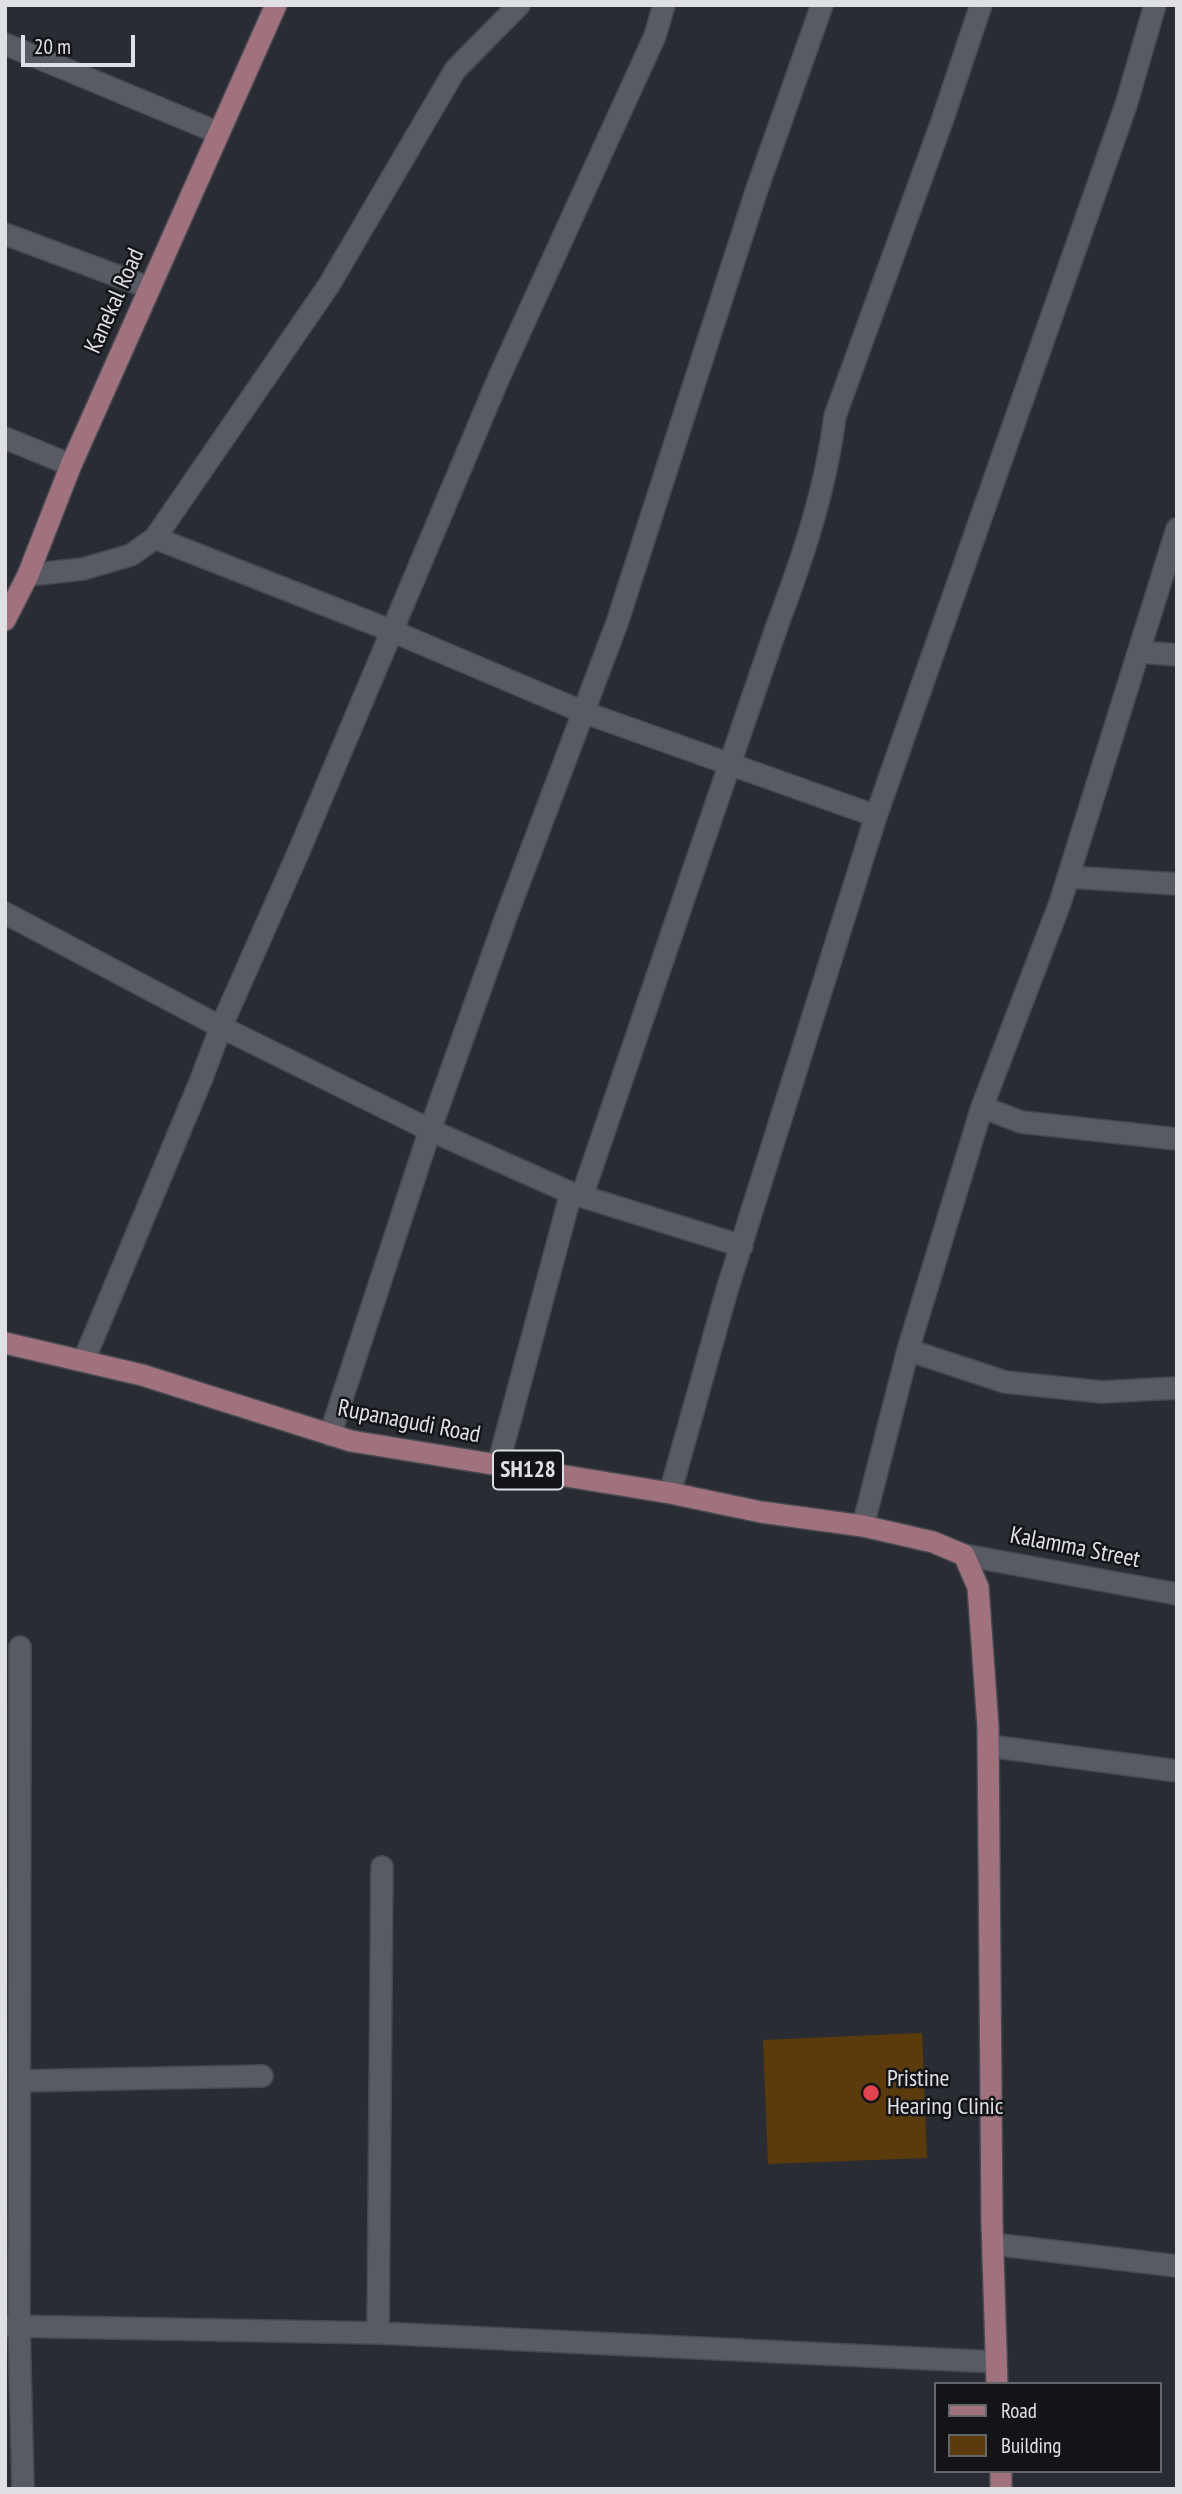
<!DOCTYPE html>
<html>
<head>
<meta charset="utf-8">
<style>
	body { margin:0 }
	#map { position:relative; width:1182px; height:2494px; overflow:hidden; background:#2a2c33; font-family:"PT Sans Narrow",sans-serif }
	canvas { display:block }
	.frame { position:absolute; inset:0; border:7px solid #dee0e5; pointer-events:none }
	.legend { position:absolute; left:934px; top:2382px; width:228px; height:91px; box-sizing:border-box; background:#131418; border:2px solid #64666a; margin:0; padding:9px 12px; list-style:none; font-size:21px; color:#dee0e5 }
	.legend li { display:flex; align-items:center; gap:14px; height:35px }
	.legend b { width:35px; border:2px solid #64666a }
	.scale { position:absolute; left:21px; top:35px; width:114px; height:32px; box-sizing:border-box; border:4px solid #dee0e5; border-top:0; padding-left:9px; font-size:21px; line-height:24px; white-space:nowrap; color:#dee0e5; -webkit-text-stroke:5px #131418; paint-order:stroke }
</style>
</head>
<body>
<div id="map">
<canvas width="1182" height="2494"></canvas>
<div class="frame"></div>
<ul class="legend">
<li><b style="height:9px;background:#a0727d"></b>Road</li>
<li><b style="height:19px;background:#5b3b0c"></b>Building</li>
</ul>
<div class="scale">20 m</div>
</div>
<script>
const ctx = document.querySelector('canvas').getContext('2d');
ctx.lineJoin = 'round';
function fill(path, color) { ctx.fillStyle = color; ctx.fill(path, 'evenodd'); }
function strokePath(path, color, width, dash) { ctx.strokeStyle = color; ctx.lineWidth = width; ctx.lineCap = dash ? 'butt' : 'round'; ctx.setLineDash(dash || []); ctx.stroke(path); }
function write(font, color, halo, rows, align = 'center') {
  ctx.font = font + ' "PT Sans Narrow",sans-serif'; ctx.lineWidth = 5; ctx.setLineDash([]); ctx.textBaseline = 'middle'; ctx.strokeStyle = halo; ctx.fillStyle = color; for (const [text, x, y, turn = 0] of rows) {
    ctx.save(); ctx.translate(x, y); ctx.rotate((+turn || 0) * Math.PI / 180); ctx.textAlign = isNaN(turn) ? turn : align; if (halo) ctx.strokeText(text, 0, 0); ctx.fillText(text, 0, 0); ctx.restore();
  }
}
fill(new Path2D(`
	M 922,2033 L 927,2158 L 768,2164 L 763,2040 Z`), '#5b3b0c');
const street = new Path2D(`
	M 5,44 L 219,133
	M 5,234 L 150,288
	M 5,438 L 71,465
	M 155,538 L 392,631 L 583,712 L 876,816
	M 28,575 L 83,569 L 131,555 L 155,538 L 329,285 L 455,70 L 519,5
	M 1140,652 L 1177,655
	M 1068,877 L 1177,884
	M 5,913 L 221,1027 L 430,1130 L 571,1193 L 742,1246
	M 982,1107 L 1021,1122 L 1177,1139
	M 582,1196 L 777,626 C 803,557 826,489 835,416 L 941,124 L 981,5
	M 908,1350 L 1005,1382 L 1102,1392 L 1177,1388
	M 84,1360 L 201,1080 L 221,1027 L 299,851 L 500,375 L 655,36 L 664,5
	M 330,1435 L 430,1130 L 506,917 L 617,623 L 757,189 L 822,5
	M 498,1465 L 571,1193
	M 670,1493 L 727,1290 L 876,816 L 1126,105 L 1155,5
	M 863,1526 L 908,1350 L 982,1107 L 1060,903 L 1177,529
	M 20,1647 L 19,2326 L 23,2489
	M 989,1746 L 1177,1771
	M 20,2081 L 262,2076
	M 993,2244 L 1177,2266
	M 5,2326 L 378,2333 L 996,2362
	M 378,2333 L 382,1867`);
const secondary = new Path2D(`
	M 964,1555 L 1177,1594`);
const primary = new Path2D(`
	M 5,620 L 28,575 L 71,465 L 276,5
	M 5,1343 L 142,1375 L 351,1441 L 670,1493 L 761,1512 L 863,1526 L 933,1542 L 964,1555 L 978,1587 L 988,1727 L 992,2223 L 997,2384
	M 1001,2471 L 1001,2489`);
strokePath(street, '#474950', 24);
strokePath(secondary, '#474950', 24);
strokePath(primary, '#474950', 24);
strokePath(street, '#595b64', 21);
strokePath(secondary, '#595b64', 21);
strokePath(primary, '#a0727d', 21);
for (const [x, y, r, color] of [
	[871,2093,9,"#e0444e"]
]) { const dot = new Path2D(); dot.arc(x, y, r, 0, 2 * Math.PI); ctx.fillStyle = color; ctx.fill(dot); strokePath(dot, '#131418', 2.5); }
for (const [x, y, w] of [
	[528,1470,70]
]) { const box = new Path2D(); box.roundRect(x - w / 2, y - 19.5, w, 39, 5); ctx.fillStyle = '#131418'; ctx.fill(box); strokePath(box, '#dee0e5', 2); }
write('bold 23px', '#dee0e5', null, [
	["SH128",528,1470]
]);
write('24px', '#dee0e5', '#131418', [
	["Kanekal Road",115,301,-66],
	["Rupanagudi Road",409,1422,11],
	["Kalamma Street",1075,1548,11]
]);
write('24px', '#dee0e5', '#131418', [
	["Pristine",887,2079],
	["Hearing Clinic",887,2107]
], 'left');
</script>
</body>
</html>
